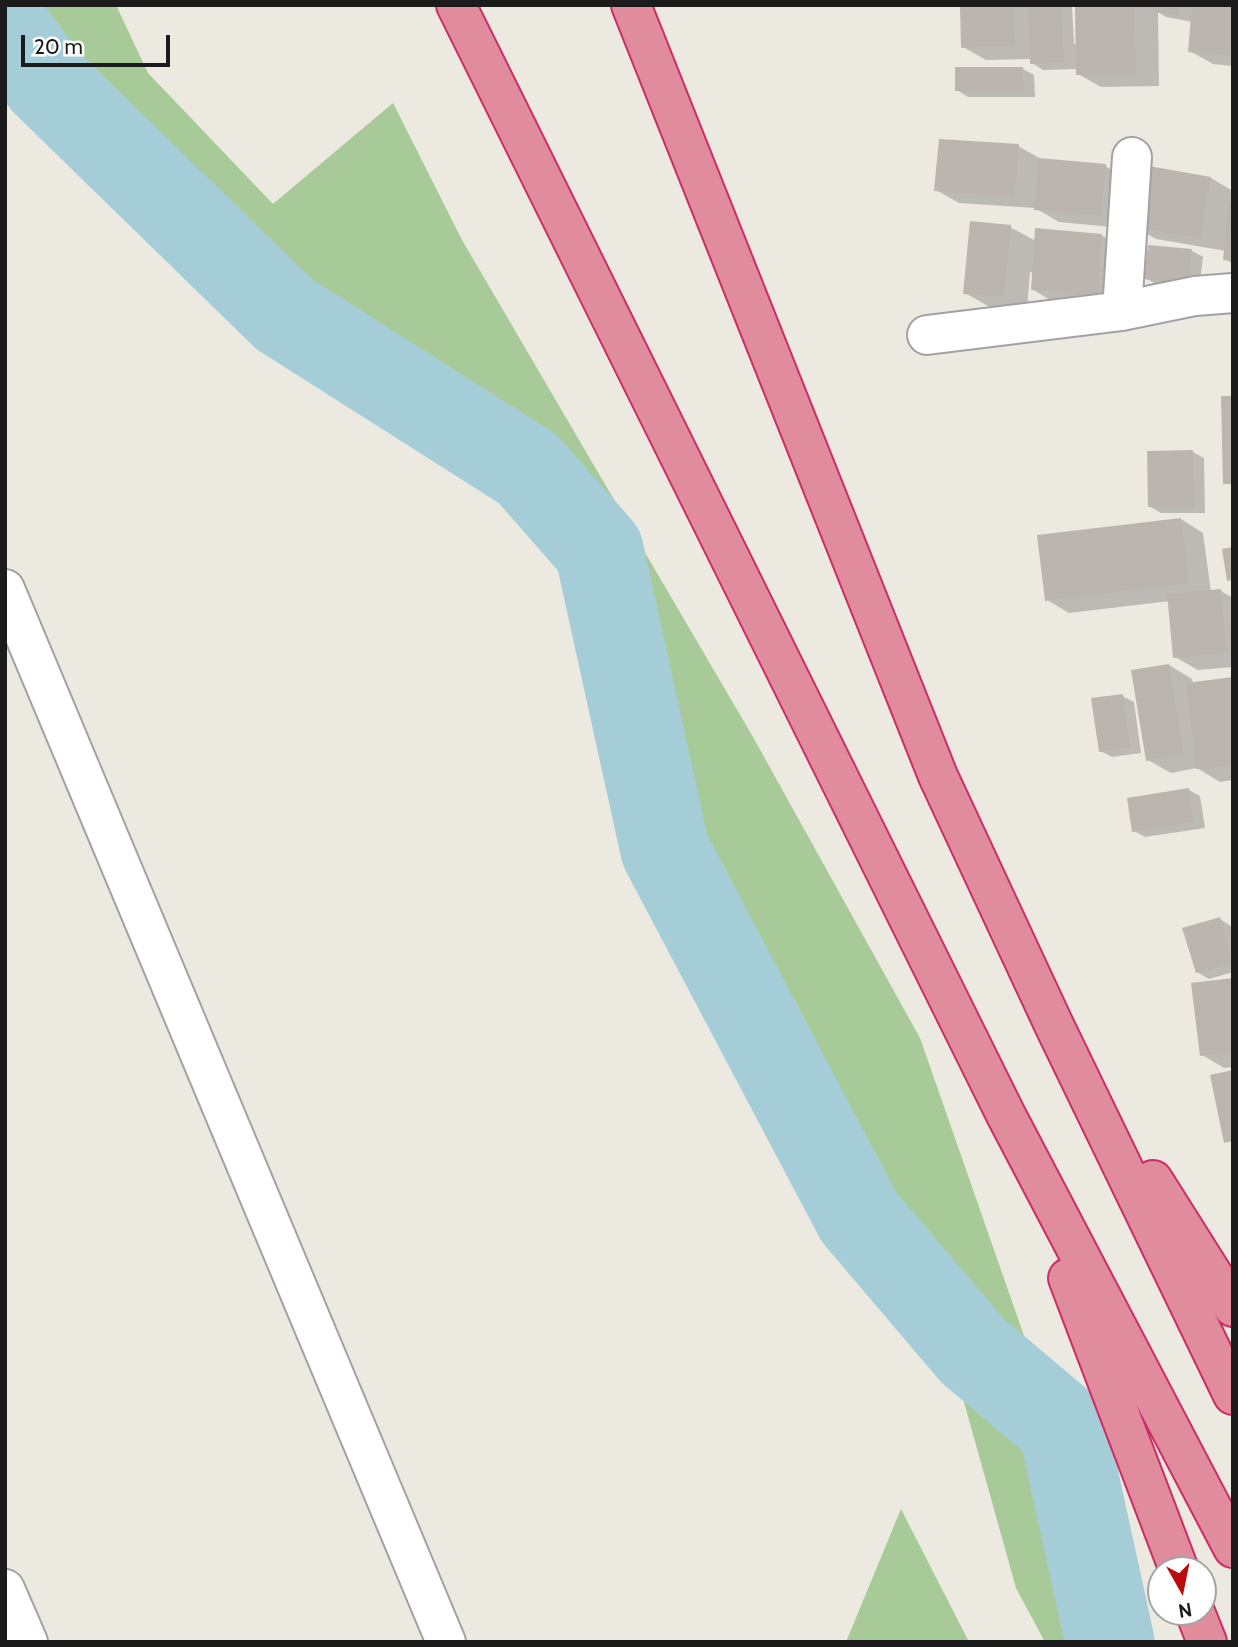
<!DOCTYPE html>
<html>
<head>
<meta charset="utf-8">
<style>
	body { margin:0 }
	#map { position:relative; width:1238px; height:1647px; overflow:hidden; background:#ece9e1; font-family:Cabin,sans-serif }
	canvas { display:block }
	.frame { position:absolute; inset:0; border:7px solid #1b1b1b; pointer-events:none }
	.north { position:absolute; left:1147px; top:1556px; width:70px; height:70px; box-sizing:border-box; background:#fff; border:2px solid #a4a4a4; border-radius:50%; rotate:171deg; font-size:19px; font-weight:700; line-height:28px; text-align:center; color:#1b1b1b }
	.north::after { content:''; display:block; margin:auto; width:24px; height:32px; background:#bc0b0d; clip-path:polygon(50% 0,100% 100%,50% 72%,0 100%) }
	.scale { position:absolute; left:21px; top:35px; width:149px; height:32px; box-sizing:border-box; border:4px solid #1b1b1b; border-top:0; padding-left:9px; font-size:21px; line-height:24px; white-space:nowrap; color:#1b1b1b; -webkit-text-stroke:5px #fff; paint-order:stroke }
</style>
</head>
<body>
<div id="map">
<canvas width="1238" height="1647"></canvas>
<div class="frame"></div>
<div class="north">N</div>
<div class="scale">20 m</div>
</div>
<script>
const ctx = document.querySelector('canvas').getContext('2d');
ctx.lineJoin = 'round';
function fill(path, color) { ctx.fillStyle = color; ctx.fill(path, 'evenodd'); }
function strokePath(path, color, width, dash) { ctx.strokeStyle = color; ctx.lineWidth = width; ctx.lineCap = dash ? 'butt' : 'round'; ctx.setLineDash(dash || []); ctx.stroke(path); }
fill(new Path2D(`
	M 13,5 L 116,5 L 148,73 L 273,204 L 393,103 L 462,240 L 753,737 L 920,1038 L 1065,1453 L 1119,1642 L 1045,1642 L 1016,1588 L 945,1334 L 727,914 L 631,563 L 505,437 L 198,265 L 25,50 Z
	M 901,1509 L 969,1642 L 846,1642 Z`), '#a7ca98');
fill(new Path2D(`
	M 961,5 L 1072,5 L 1074,44 L 1077,44 L 1077,5 L 1233,5 L 1233,66 L 1213,64 L 1190,51 L 1193,22 L 1166,17 L 1158,12 L 1159,86 L 1101,87 L 1078,74 L 1078,69 L 1043,70 L 1032,63 L 1032,59 L 986,60 L 963,47 Z
	M 1023,69 L 1034,75 L 1035,97 L 968,97 L 957,90 Z
	M 1018,146 L 1041,159 L 1105,166 L 1128,179 L 1123,228 L 1059,222 L 1035,208 L 959,203 L 936,190 Z
	M 1145,167 L 1211,178 L 1233,191 L 1231,207 L 1233,207 L 1233,264 L 1225,259 L 1226,251 L 1156,239 L 1133,226 Z
	M 1010,227 L 1036,241 L 1101,235 L 1124,248 L 1120,308 L 1055,303 L 1032,289 L 1034,273 L 1030,272 L 1027,309 L 988,306 L 965,293 Z
	M 1192,251 L 1203,257 L 1199,290 L 1157,285 L 1146,278 Z
	M 1193,452 L 1204,458 L 1205,513 L 1161,513 L 1149,506 Z
	M 1181,519 L 1203,533 L 1211,592 L 1221,591 L 1233,598 L 1233,667 L 1198,670 L 1175,657 L 1170,601 L 1069,613 L 1047,600 Z
	M 1169,665 L 1192,679 L 1193,684 L 1233,680 L 1233,780 L 1220,782 L 1197,768 L 1171,773 L 1148,760 Z
	M 1122,696 L 1134,702 L 1141,753 L 1112,757 L 1100,751 Z
	M 1189,790 L 1200,796 L 1205,828 L 1145,837 L 1134,831 Z
	M 1220,919 L 1231,926 L 1233,931 L 1233,972 L 1209,979 L 1197,972 Z
	M 1233,980 L 1233,1067 L 1224,1068 L 1202,1055 Z`), '#0003');
strokePath(new Path2D(`
	M 5,27 L 46,82 L 284,314 L 528,469 L 599,550 L 665,850 L 859,1217 L 973,1351 L 1063,1427 L 1110,1642`), '#a4cdd8', 89);
fill(new Path2D(`
	M 960,5 L 1014,5 L 1015,46 L 961,48 Z
	M 1028,5 L 1062,5 L 1064,63 L 1030,64 Z
	M 1075,5 L 1135,5 L 1136,74 L 1076,75 Z
	M 1154,5 L 1180,5 L 1179,16 L 1153,12 Z
	M 1192,5 L 1233,5 L 1231,56 L 1188,52 Z
	M 955,67 L 1023,67 L 1024,91 L 955,91 Z
	M 939,139 L 1019,144 L 1015,196 L 934,191 Z
	M 1039,158 L 1106,164 L 1101,216 L 1034,210 Z
	M 1143,165 L 1211,177 L 1200,239 L 1131,226 Z
	M 1228,205 L 1233,206 L 1233,261 L 1223,260 Z
	M 970,221 L 1011,225 L 1004,297 L 963,294 Z
	M 1035,228 L 1102,234 L 1098,296 L 1031,290 Z
	M 1148,245 L 1192,249 L 1188,285 L 1144,279 Z
	M 1221,396 L 1233,396 L 1233,484 L 1223,484 Z
	M 1193,450 L 1194,507 L 1148,507 L 1147,451 Z
	M 1181,518 L 1189,583 L 1045,601 L 1037,535 Z
	M 1233,547 L 1233,580 L 1227,581 L 1222,549 Z
	M 1221,589 L 1227,653 L 1173,658 L 1167,594 Z
	M 1169,664 L 1184,754 L 1146,761 L 1131,670 Z
	M 1233,677 L 1233,766 L 1196,769 L 1186,683 Z
	M 1123,694 L 1130,748 L 1099,752 L 1091,698 Z
	M 1189,788 L 1194,822 L 1132,832 L 1127,798 Z
	M 1220,917 L 1233,963 L 1196,973 L 1182,928 Z
	M 1233,978 L 1233,1052 L 1200,1056 L 1191,983 Z
	M 1233,1070 L 1233,1141 L 1224,1143 L 1210,1075 Z`), '#bcb4ae');
const minor = new Path2D(`
	M 1122,311 L 1132,157
	M 927,335 L 1122,311 L 1195,296 L 1233,293
	M 5,589 L 446,1642
	M 5,1589 L 28,1642`);
const highway = new Path2D(`
	M 456,5 L 1006,1115 L 1233,1548
	M 631,5 L 938,776 L 1054,1025 L 1233,1395
	M 1153,1180 L 1233,1307
	M 1068,1278 L 1179,1570
	M 1195,1612 L 1207,1642`);
strokePath(minor, '#a2a2a2', 42);
strokePath(highway, '#cc2d66', 42);
strokePath(minor, '#fff', 38);
strokePath(highway, '#e08c9d', 38);
</script>
</body>
</html>
